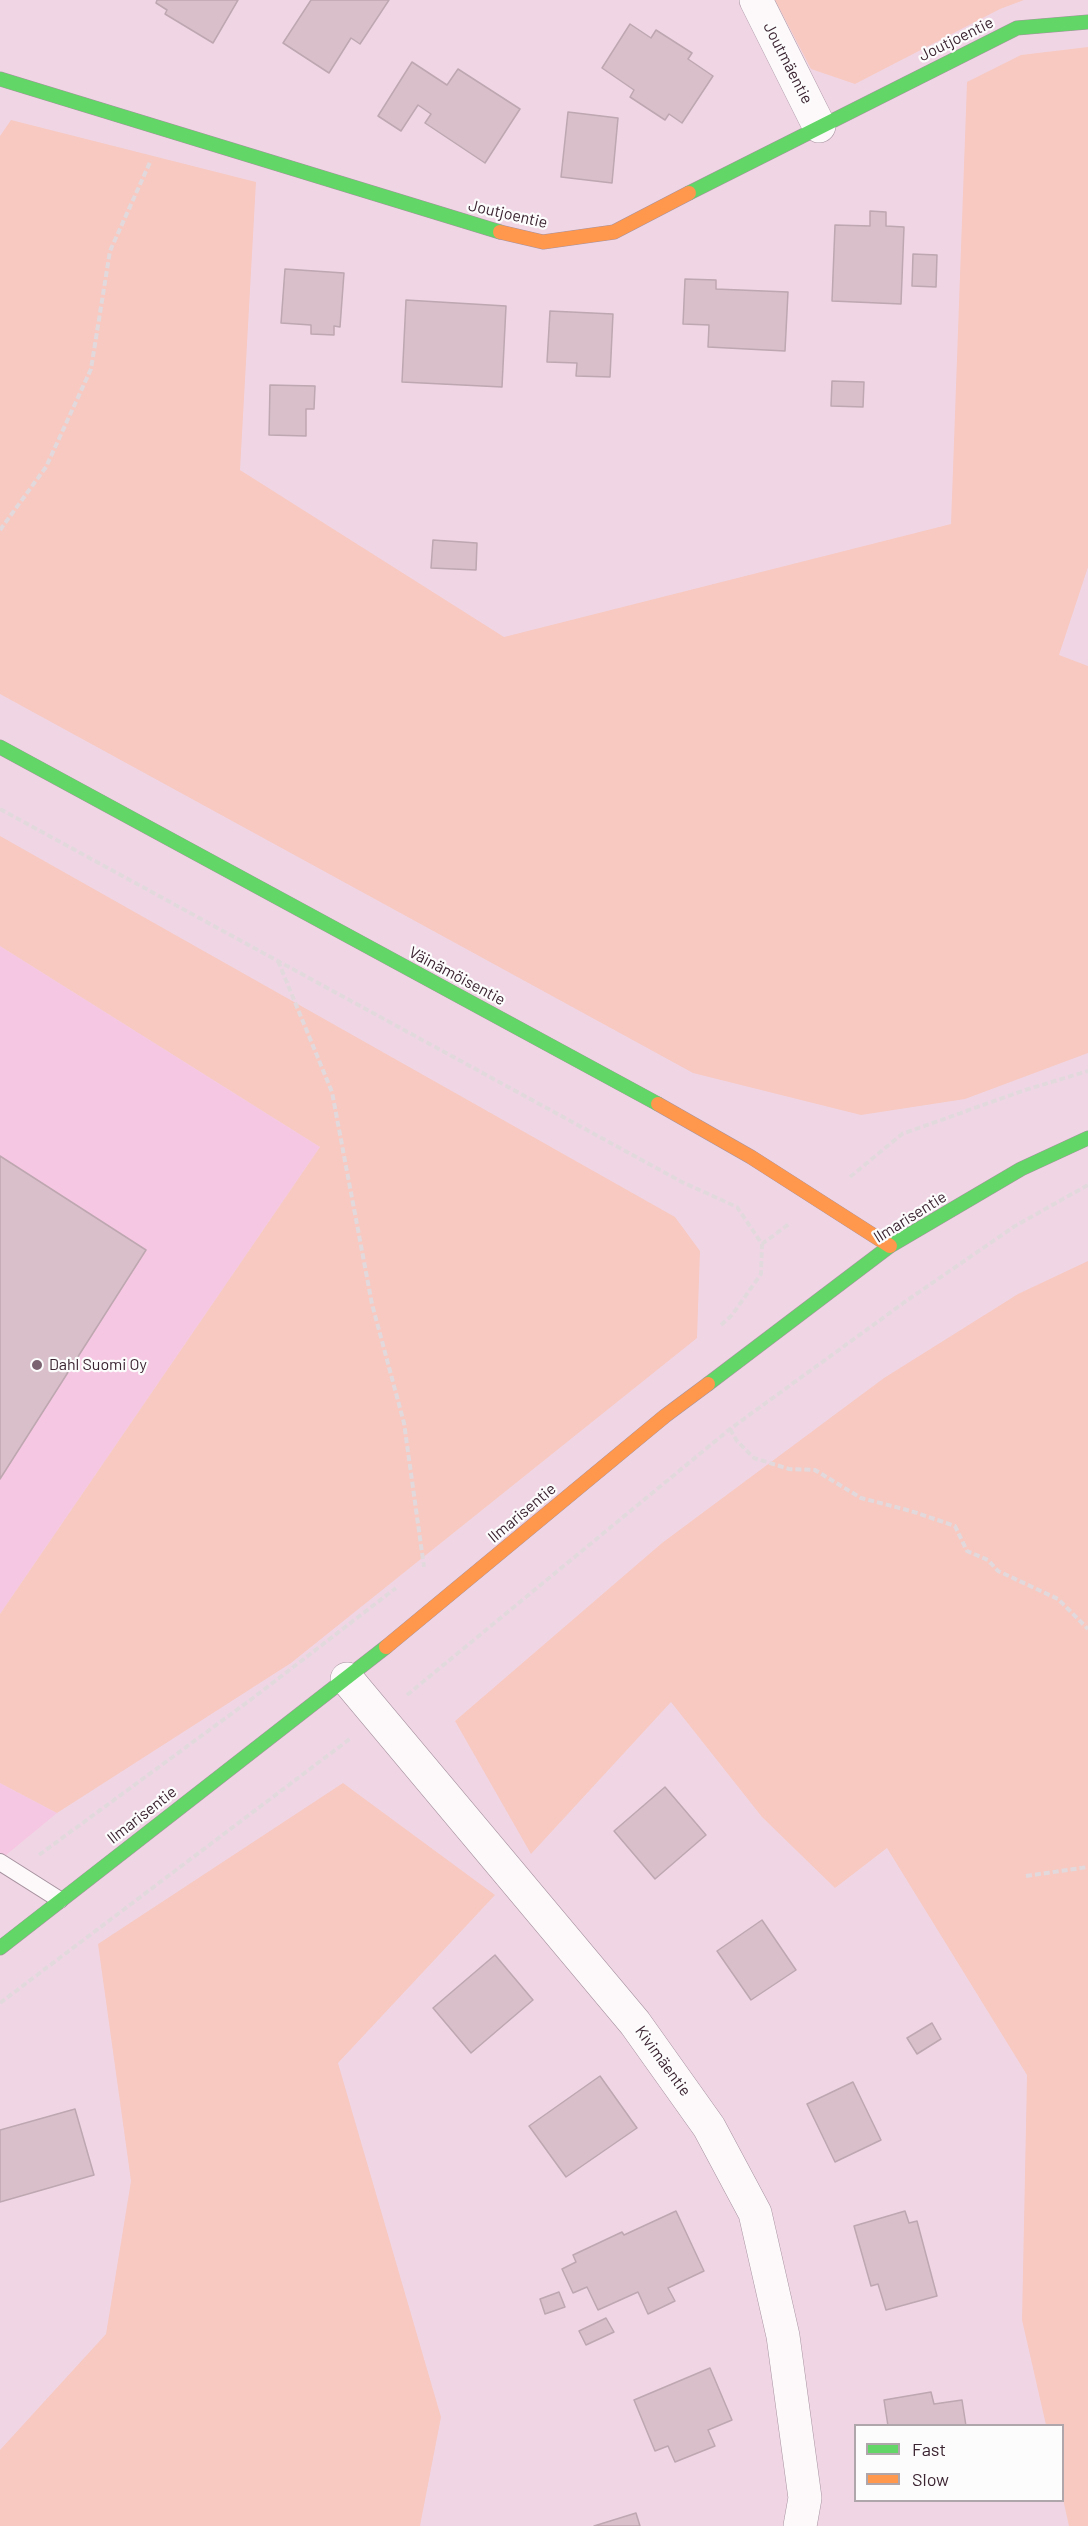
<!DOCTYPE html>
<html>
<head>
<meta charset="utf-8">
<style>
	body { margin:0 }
	#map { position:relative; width:1088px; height:2526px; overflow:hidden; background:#f0d6e5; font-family:Barlow,sans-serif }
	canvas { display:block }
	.legend { position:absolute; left:854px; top:2424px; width:210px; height:78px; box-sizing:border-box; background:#fcfcfc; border:2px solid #afa6ab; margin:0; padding:8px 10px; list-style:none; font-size:18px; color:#3b2431 }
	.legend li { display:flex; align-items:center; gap:12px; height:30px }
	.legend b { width:30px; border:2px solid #afa6ab }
</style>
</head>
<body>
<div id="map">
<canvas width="1088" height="2526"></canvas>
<ul class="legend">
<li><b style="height:8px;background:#63d668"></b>Fast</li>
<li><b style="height:8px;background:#ff974d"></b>Slow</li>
</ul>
</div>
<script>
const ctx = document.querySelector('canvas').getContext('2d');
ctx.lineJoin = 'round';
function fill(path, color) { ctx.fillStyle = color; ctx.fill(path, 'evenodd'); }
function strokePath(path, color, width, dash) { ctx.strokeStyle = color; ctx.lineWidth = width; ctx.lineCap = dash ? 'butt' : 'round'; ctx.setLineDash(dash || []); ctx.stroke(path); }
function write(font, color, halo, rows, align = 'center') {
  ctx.font = font + ' Barlow,sans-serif'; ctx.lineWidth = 4.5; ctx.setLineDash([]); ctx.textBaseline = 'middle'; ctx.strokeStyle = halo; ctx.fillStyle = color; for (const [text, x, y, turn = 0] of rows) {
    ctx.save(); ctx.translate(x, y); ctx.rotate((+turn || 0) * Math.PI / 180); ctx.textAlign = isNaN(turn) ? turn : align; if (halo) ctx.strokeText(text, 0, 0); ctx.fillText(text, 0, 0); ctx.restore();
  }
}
fill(new Path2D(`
	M 0,946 L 320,1147 L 0,1614 Z
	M 0,1783 L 57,1813 L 0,1860 Z`), '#f6c7e2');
fill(new Path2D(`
	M 775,0 L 1024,0 L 1000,9 L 855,84 L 811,69 Z
	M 1088,47 L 1088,567 L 1059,655 L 1088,666 L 1088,1053 L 965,1099 L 861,1115 L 693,1073 L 0,694 L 0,136 L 11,120 L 256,182 L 240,470 L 504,637 L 951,524 L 967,82 L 1021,55 Z
	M 0,836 L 675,1217 L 700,1251 L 697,1338 L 291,1663 L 57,1813 L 0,1783 L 0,1614 L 320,1147 L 0,946 Z
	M 1088,1261 L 1088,2526 L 1069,2526 L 1063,2499 L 1062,2426 L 1046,2425 L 1022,2320 L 1027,2075 L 887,1848 L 835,1888 L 762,1817 L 671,1702 L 531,1854 L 455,1721 L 662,1543 L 884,1378 L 1018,1294 Z
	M 343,1783 L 495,1895 L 338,2063 L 441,2417 L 420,2526 L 0,2526 L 0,2450 L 106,2334 L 131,2181 L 98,1944 Z`), '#f7c9c1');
const building = new Path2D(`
	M 157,0 L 238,0 L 213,43 L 165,14 L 167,10 L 156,3 Z
	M 311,0 L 389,0 L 360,44 L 351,38 L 329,73 L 283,43 Z
	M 630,24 L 651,38 L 656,30 L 692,53 L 688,59 L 713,76 L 682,123 L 669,114 L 665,120 L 630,97 L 634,90 L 602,68 Z
	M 412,62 L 447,85 L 458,69 L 520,109 L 485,163 L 425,123 L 431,114 L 418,105 L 401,131 L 378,116 Z
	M 568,112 L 618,118 L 612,183 L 561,177 Z
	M 870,211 L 886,212 L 886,226 L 904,227 L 901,304 L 832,301 L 835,225 L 870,226 Z
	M 913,254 L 937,255 L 936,287 L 912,286 Z
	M 285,269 L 344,273 L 340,327 L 334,326 L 334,335 L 311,334 L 311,325 L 281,323 Z
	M 685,279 L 716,280 L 716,289 L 788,292 L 785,351 L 708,347 L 709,325 L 683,324 Z
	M 406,300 L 506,306 L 502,387 L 402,382 Z
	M 550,311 L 613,314 L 610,377 L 576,376 L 577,363 L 547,362 Z
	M 832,381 L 864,382 L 863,407 L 831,406 Z
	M 270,385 L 315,386 L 314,409 L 306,409 L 306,436 L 269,435 Z
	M 433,540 L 477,543 L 476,570 L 431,568 Z
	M 0,1156 L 146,1250 L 0,1479 Z
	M 665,1787 L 706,1835 L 655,1879 L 614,1831 Z
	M 762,1920 L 796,1970 L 751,2000 L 717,1951 Z
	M 495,1955 L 533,2000 L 471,2053 L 433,2008 Z
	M 932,2023 L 941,2039 L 917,2054 L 907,2038 Z
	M 600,2076 L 637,2128 L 566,2177 L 529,2126 Z
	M 853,2082 L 881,2140 L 835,2162 L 807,2104 Z
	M 75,2109 L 94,2175 L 0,2202 L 0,2130 Z
	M 676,2211 L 704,2271 L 668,2288 L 675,2301 L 648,2314 L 638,2292 L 598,2310 L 587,2287 L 573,2293 L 562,2269 L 576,2262 L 573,2255 L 622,2232 L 624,2235 Z
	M 905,2211 L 909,2223 L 917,2221 L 937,2296 L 886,2310 L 878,2284 L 871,2286 L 854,2226 Z
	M 559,2292 L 565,2307 L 545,2314 L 540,2299 Z
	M 606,2318 L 614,2332 L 586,2345 L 579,2331 Z
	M 710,2368 L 732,2420 L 708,2430 L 715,2446 L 675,2462 L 668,2446 L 655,2451 L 634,2400 Z
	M 931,2392 L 934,2404 L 962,2400 L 966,2426 L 888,2426 L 884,2400 Z
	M 636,2513 L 640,2526 L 594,2526 Z`);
fill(building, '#d8bfca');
strokePath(building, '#bea7b0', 1.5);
const lane = new Path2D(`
	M 0,1862 L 60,1900`);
const street = new Path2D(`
	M 756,0 L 819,126
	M 347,1679 L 635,2023 L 709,2127 L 755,2213 L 783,2336 L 805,2498 L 800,2526`);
const fast = new Path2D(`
	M 0,79 L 500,232
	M 689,193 L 1017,28 L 1088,22
	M 0,747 L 658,1104
	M 708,1384 L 890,1246 L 1021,1169 L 1088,1138
	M 0,1948 L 386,1647`);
const slow = new Path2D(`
	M 500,232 L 543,242 L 614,232 L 689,193
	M 658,1104 L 751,1157 L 890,1246
	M 386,1647 L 665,1416 L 708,1384`);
strokePath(lane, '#a6919e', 18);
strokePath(street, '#a6919e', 34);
strokePath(fast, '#a6919e', 15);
strokePath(slow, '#a6919e', 15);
strokePath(new Path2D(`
	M 0,530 L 46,467 L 91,369 L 110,251 L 151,160
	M 0,809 L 682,1182 L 737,1207 L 762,1244 L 789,1224
	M 278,961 L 332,1092 L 372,1304 L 404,1423 L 424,1567
	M 850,1177 L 902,1134 L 1025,1090 L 1088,1071
	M 721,1325 L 732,1315 L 761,1274 L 762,1244
	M 730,1429 L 737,1441 L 754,1458 L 789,1469 L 815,1470 L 861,1498 L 911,1511 L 955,1526 L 967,1551 L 988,1560 L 998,1571 L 1058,1599 L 1088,1629
	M 407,1695 L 730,1429 L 909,1299 L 1015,1226 L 1088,1185
	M 39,1855 L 253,1698 L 396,1588
	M 1026,1876 L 1088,1867
	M 0,2003 L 351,1738`), '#e2d9dd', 4, [6, 3]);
strokePath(lane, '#fdf9fb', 16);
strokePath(street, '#fdf9fb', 33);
strokePath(fast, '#63d668', 14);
strokePath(slow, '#ff974d', 14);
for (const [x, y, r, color] of [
	[37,1365,6,"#7a6270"]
]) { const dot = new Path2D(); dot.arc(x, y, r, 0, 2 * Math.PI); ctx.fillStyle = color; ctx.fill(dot); strokePath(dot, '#fcfcfc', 2); }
write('16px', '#3b2431', '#fcfcfc', [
	["Joutjoentie",956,39,-26],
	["Joutmäentie",788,63,63],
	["Joutjoentie",508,214,13],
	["Väinämöisentie",457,976,28],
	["Ilmarisentie",910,1217,-32],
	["Ilmarisentie",522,1513,-40],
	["Ilmarisentie",142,1815,-38],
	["Kivimäentie",663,2061,54]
]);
write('16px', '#3b2431', '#fcfcfc', [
	["Dahl Suomi Oy",49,1365]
], 'left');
</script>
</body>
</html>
